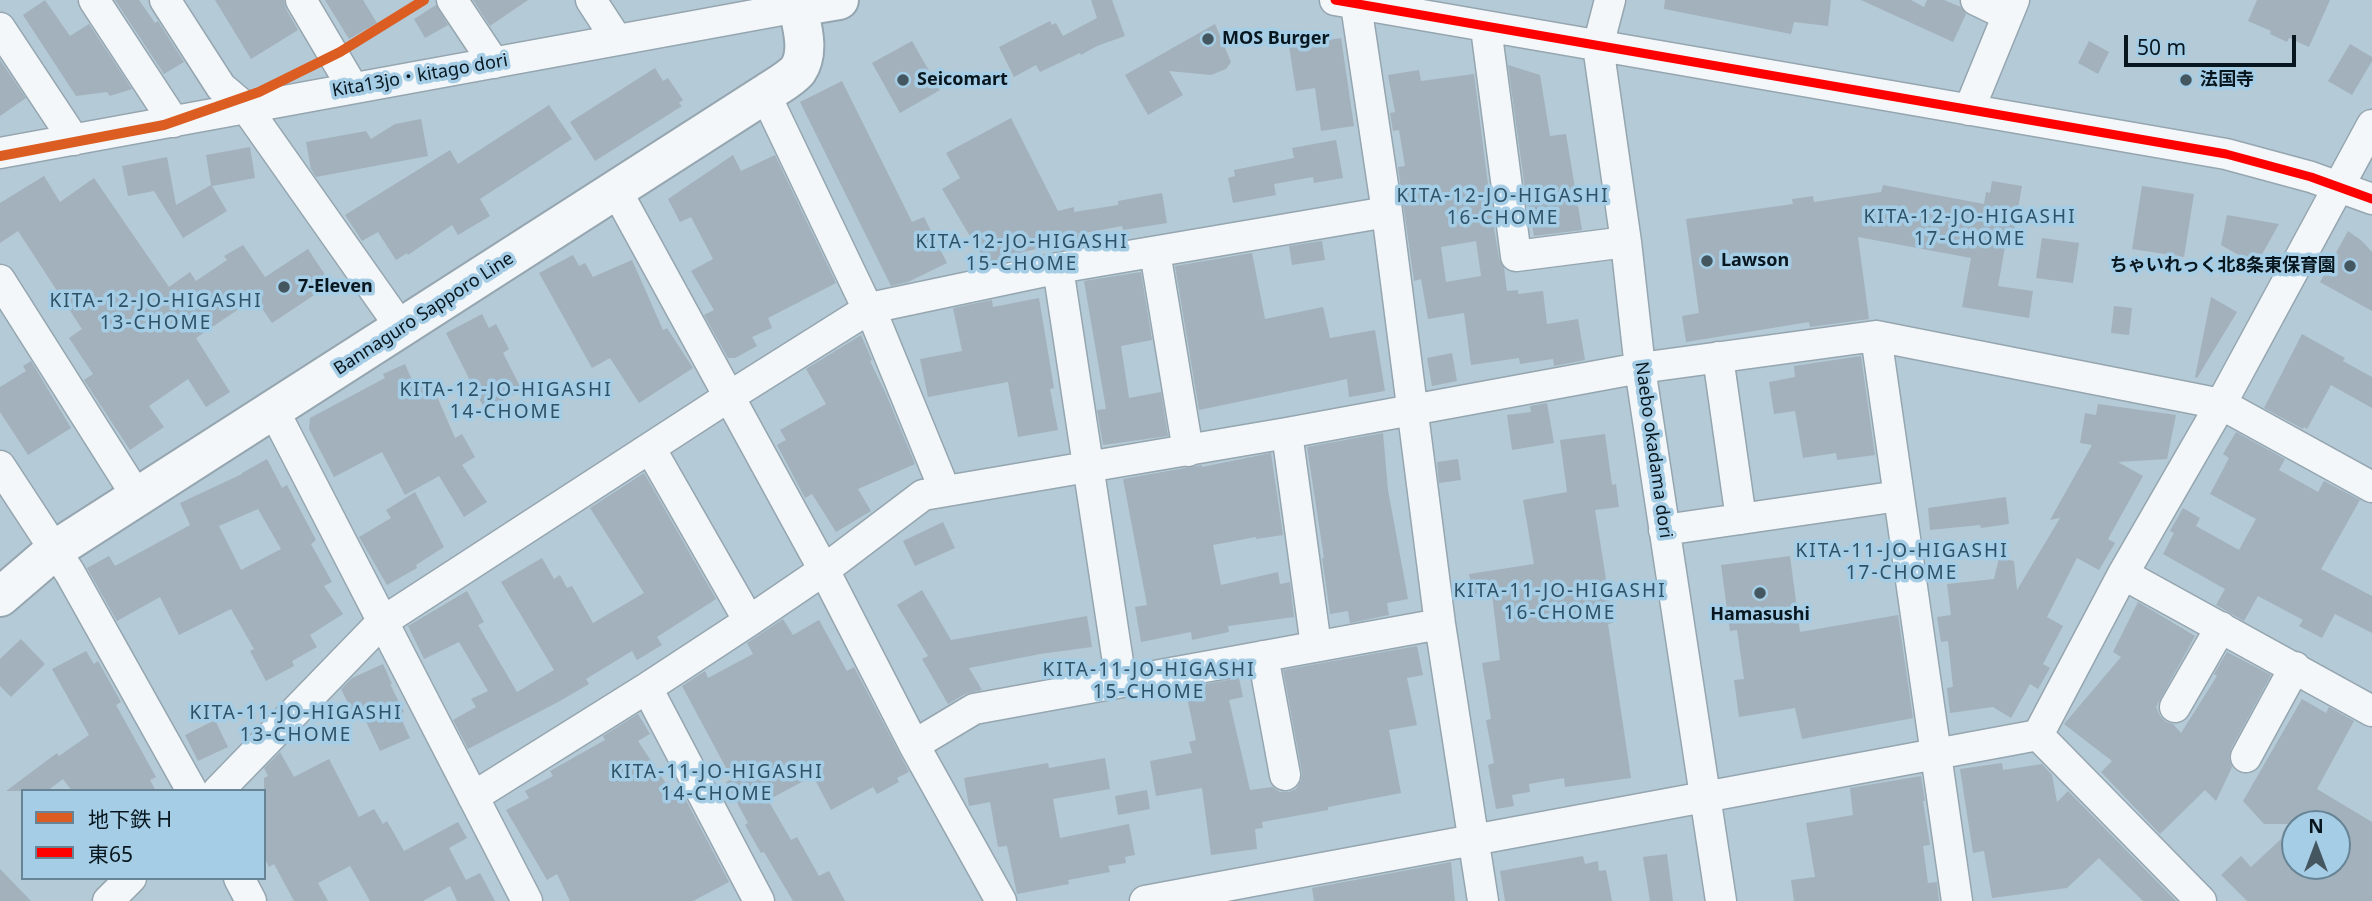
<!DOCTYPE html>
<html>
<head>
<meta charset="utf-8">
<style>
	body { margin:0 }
	#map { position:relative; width:2372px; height:901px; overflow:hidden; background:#b4cad6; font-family:"Noto Sans","Noto Sans JP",sans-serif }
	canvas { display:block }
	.legend { position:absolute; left:21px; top:789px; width:245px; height:91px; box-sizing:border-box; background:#a5cde5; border:2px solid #668496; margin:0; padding:9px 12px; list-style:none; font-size:21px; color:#08171f }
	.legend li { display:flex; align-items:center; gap:14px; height:35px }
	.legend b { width:35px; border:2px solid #668496 }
	.north { position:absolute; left:2281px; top:810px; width:70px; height:70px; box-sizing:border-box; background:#a5cde5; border:2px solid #668496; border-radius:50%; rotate:0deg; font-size:19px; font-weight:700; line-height:28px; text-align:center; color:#08171f }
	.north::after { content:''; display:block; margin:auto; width:24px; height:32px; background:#44565f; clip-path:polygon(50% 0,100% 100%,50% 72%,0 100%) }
	.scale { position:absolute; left:2124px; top:35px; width:172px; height:32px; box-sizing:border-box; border:4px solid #08171f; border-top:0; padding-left:9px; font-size:21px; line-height:24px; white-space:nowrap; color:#08171f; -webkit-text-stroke:5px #a5cde5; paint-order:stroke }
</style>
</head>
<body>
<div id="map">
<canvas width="2372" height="901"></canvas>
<ul class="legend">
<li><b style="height:9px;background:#db5d22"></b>地下鉄 H</li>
<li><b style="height:9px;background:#f00"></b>東65</li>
</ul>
<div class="north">N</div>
<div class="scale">50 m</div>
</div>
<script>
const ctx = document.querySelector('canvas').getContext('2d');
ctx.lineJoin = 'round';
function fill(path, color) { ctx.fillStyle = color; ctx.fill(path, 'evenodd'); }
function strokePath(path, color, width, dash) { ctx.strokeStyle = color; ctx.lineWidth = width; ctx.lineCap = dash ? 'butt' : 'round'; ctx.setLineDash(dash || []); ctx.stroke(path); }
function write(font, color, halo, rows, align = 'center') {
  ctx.font = font + ' "Noto Sans","Noto Sans JP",sans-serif'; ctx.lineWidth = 7; ctx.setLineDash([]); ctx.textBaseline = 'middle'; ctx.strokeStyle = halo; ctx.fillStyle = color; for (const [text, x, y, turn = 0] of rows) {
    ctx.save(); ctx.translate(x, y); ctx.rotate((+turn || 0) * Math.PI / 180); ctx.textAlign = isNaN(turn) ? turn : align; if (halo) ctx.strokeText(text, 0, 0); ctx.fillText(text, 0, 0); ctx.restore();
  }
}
fill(new Path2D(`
	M 45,0 L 70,36 L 89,24 L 132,89 L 110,96 L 107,92 L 76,96 L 23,15 Z
	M 115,0 L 139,0 L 155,23 L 158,21 L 184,62 L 164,74 Z
	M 215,0 L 284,0 L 286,9 L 298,30 L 251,59 Z
	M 325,0 L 363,0 L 377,23 L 349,39 Z
	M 473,0 L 528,0 L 490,26 Z
	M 1091,0 L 1112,0 L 1125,36 L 1097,46 L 1081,55 L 1080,53 L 1040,72 L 1036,65 L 1014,77 L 999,47 L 1050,21 L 1052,25 L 1056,23 L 1063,36 L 1097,18 Z
	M 1665,0 L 1831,0 L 1828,26 L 1794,22 L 1791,34 L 1664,9 Z
	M 1861,0 L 1911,0 L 1924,7 L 1927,0 L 1944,0 L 1961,7 L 1966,14 L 1953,42 Z
	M 2257,0 L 2330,0 L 2309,47 L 2289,38 L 2287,42 L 2270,34 L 2271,31 L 2248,21 Z
	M 436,5 L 448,25 L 425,38 L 414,19 Z
	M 1215,24 L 1231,62 L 1226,69 L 1211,75 L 1169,71 L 1183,95 L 1148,115 L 1125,75 Z
	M 1341,38 L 1354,126 L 1321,131 L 1315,88 L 1296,91 L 1289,46 Z
	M 912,41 L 940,90 L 900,113 L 872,63 Z
	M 2089,41 L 2109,52 L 2098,74 L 2078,63 Z
	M 2350,44 L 2372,57 L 2372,61 L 2352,95 L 2328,81 Z
	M 0,60 L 26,98 L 0,116 Z
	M 1508,65 L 1540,75 L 1550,136 L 1566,134 L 1582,230 L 1534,236 L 1530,211 L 1528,211 Z
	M 655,68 L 663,81 L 668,78 L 683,100 L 679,103 L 682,106 L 595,161 L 570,122 Z
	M 1419,70 L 1421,81 L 1474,74 L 1492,216 L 1499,258 L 1504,268 L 1507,291 L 1518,290 L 1518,294 L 1543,291 L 1547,324 L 1578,319 L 1585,360 L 1554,366 L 1553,359 L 1520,364 L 1519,358 L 1471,365 L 1464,313 L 1428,319 L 1421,279 L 1414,281 L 1398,167 L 1405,166 L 1399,130 L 1393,131 L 1390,113 L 1395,112 L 1388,75 ZM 1476,241 L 1481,276 L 1446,282 L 1441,247 Z
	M 842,81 L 912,222 L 924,217 L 947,263 L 908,282 L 891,286 L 800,102 Z
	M 549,105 L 572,139 L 480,199 L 490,216 L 458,235 L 452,225 L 408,255 L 407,253 L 396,260 L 378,232 L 362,241 L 345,215 L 450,150 L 458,164 Z
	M 1011,118 L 1058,211 L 1074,207 L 1074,212 L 1118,205 L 1118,201 L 1162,193 L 1167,223 L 1123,230 L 1122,226 L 1079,234 L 1080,241 L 1022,252 L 1007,261 L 987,265 L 942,189 L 960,178 L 946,153 Z
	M 421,119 L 428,156 L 316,177 L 311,169 L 306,142 L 366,131 L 371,139 L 395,124 Z
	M 1336,140 L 1343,178 L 1314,183 L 1313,177 L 1274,184 L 1276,195 L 1233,203 L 1228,178 L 1235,176 L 1234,170 L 1294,158 L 1292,148 Z
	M 250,147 L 255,178 L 212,186 L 227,211 L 183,238 L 154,191 L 128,196 L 122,166 L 167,157 L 176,205 L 211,185 L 206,155 Z
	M 733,155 L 741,171 L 775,155 L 836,283 L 768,318 L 772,328 L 752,337 L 757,346 L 735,358 L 728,358 L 704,315 L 714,310 L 691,271 L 713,259 L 691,217 L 680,222 L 668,199 Z
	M 44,176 L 60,202 L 94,178 L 169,287 L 190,272 L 196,281 L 227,260 L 224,256 L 243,245 L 265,277 L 308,249 L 331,284 L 272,323 L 255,298 L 196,338 L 230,392 L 206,407 L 188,379 L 149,406 L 164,427 L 130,450 L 84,380 L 93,374 L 69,338 L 82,329 L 18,231 L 0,243 L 0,203 Z
	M 1992,181 L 2022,186 L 2013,237 L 2007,236 L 1998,286 L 2033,291 L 2029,318 L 1962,307 L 1971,258 L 1858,237 L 1869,319 L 1810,327 L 1809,322 L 1686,342 L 1682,316 L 1699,313 L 1686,219 L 1793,204 L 1792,199 L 1813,196 L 1814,202 L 1881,192 L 1883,185 L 1984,204 L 1986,192 L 1990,193 Z
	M 2142,186 L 2194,194 L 2184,257 L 2132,249 Z
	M 2227,215 L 2279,224 L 2256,265 L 2221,245 Z
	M 2348,231 L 2362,241 L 2372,252 L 2372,311 L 2320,282 Z
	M 2042,238 L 2079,243 L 2073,283 L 2036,278 Z
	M 1322,241 L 1325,260 L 1292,265 L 1289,246 Z
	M 1252,253 L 1265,319 L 1323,307 L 1330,338 L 1375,330 L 1385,391 L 1349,397 L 1347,379 L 1199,410 L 1175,266 Z
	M 573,255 L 579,266 L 585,263 L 593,277 L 632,260 L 663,330 L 667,328 L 693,368 L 639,403 L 610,358 L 592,368 L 539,273 Z
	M 1141,272 L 1152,340 L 1121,346 L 1129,398 L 1161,392 L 1168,436 L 1103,445 L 1097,410 L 1106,409 L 1084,281 Z
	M 2211,297 L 2237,312 L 2197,378 L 2195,377 Z
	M 1039,298 L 1054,388 L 1050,389 L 1058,430 L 1018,437 L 1008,382 L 928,397 L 920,359 L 962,351 L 953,308 L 992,300 L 993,307 Z
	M 2114,306 L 2132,308 L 2129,335 L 2111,333 Z
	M 482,314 L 489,328 L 496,324 L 509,349 L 503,353 L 522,390 L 485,410 L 446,333 Z
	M 2302,334 L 2345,358 L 2343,361 L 2372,377 L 2372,408 L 2331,385 L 2307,429 L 2304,427 L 2303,429 L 2264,408 Z
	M 861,335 L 872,360 L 870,361 L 886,394 L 915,464 L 858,489 L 871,511 L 836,532 L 812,494 L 805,498 L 777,445 L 786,440 L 780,430 L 826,404 L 806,369 Z
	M 1452,353 L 1457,381 L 1432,386 L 1427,358 Z
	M 1861,356 L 1875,455 L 1837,460 L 1836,453 L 1803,458 L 1795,411 L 1774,414 L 1769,382 L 1795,377 L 1794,366 Z
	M 31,361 L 71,428 L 28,455 L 0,412 L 0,387 L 26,371 L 23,366 Z
	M 405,364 L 415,387 L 430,380 L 455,438 L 462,434 L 475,457 L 462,465 L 487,502 L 464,517 L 439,476 L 405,495 L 382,452 L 334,477 L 309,429 L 310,418 L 385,378 L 383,374 Z
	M 1547,403 L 1554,443 L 1512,450 L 1507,415 L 1531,412 L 1530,406 Z
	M 2098,404 L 2176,415 L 2167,459 L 2118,462 L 2143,476 L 2108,539 L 2115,543 L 2099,570 L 2077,558 L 2047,617 L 2063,626 L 2043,664 L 2050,668 L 2038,689 L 2030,684 L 2011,718 L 1993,707 L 1950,713 L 1947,688 L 1953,687 L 1948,641 L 1941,642 L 1937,617 L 1951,615 L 1947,584 L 1994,579 L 1999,558 L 2014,561 L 2017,590 L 2060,518 L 2050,520 L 2092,445 L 2080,443 L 2085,413 L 2096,415 Z
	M 2236,432 L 2285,459 L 2279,470 L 2318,492 L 2324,481 L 2360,500 L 2321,569 L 2372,596 L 2372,633 L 2335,614 L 2322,638 L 2299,626 L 2303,620 L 2258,596 L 2244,621 L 2216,605 L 2225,589 L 2163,554 L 2174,533 L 2170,531 L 2183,508 L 2200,518 L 2196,526 L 2239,550 L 2256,519 L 2210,494 L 2229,458 L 2223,454 Z
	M 1383,433 L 1388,490 L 1408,599 L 1387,603 L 1389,615 L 1350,623 L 1348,611 L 1330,614 L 1322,558 L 1324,558 L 1307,447 Z
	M 1605,434 L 1612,485 L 1616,484 L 1619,507 L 1595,510 L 1613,623 L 1608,624 L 1631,778 L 1565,787 L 1564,778 L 1529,784 L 1530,792 L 1512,795 L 1514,806 L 1496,809 L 1488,765 L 1494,763 L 1486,720 L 1491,719 L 1482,663 L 1500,660 L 1492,594 L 1473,597 L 1469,574 L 1534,564 L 1523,500 L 1567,492 L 1560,440 Z
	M 1271,453 L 1283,535 L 1256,539 L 1256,537 L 1213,545 L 1221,585 L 1278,572 L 1280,584 L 1290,582 L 1294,617 L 1228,626 L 1229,632 L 1192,640 L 1191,632 L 1141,642 L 1135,607 L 1147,605 L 1123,479 L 1202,465 L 1202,467 Z
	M 267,459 L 282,488 L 287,485 L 316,540 L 311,544 L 332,582 L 324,586 L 343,614 L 310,635 L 317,647 L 292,661 L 294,666 L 266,681 L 250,651 L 254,649 L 231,609 L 179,635 L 160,597 L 117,621 L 87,568 L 109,556 L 115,566 L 190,525 L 180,503 L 242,474 L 242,473 ZM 258,509 L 281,549 L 241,570 L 219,526 Z
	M 1458,459 L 1461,480 L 1439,483 L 1437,462 Z
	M 644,473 L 716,599 L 657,637 L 662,645 L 637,660 L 632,651 L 586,679 L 589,684 L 558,702 L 468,749 L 453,720 L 476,707 L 471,699 L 488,691 L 459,642 L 424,659 L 408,626 L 467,591 L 484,622 L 478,625 L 517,692 L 554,670 L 501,582 L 542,558 L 554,579 L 560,575 L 567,588 L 572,586 L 593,623 L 644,593 L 590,508 Z
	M 415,492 L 444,547 L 416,565 L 417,568 L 387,585 L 359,537 L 391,518 L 386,510 Z
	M 2006,497 L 2009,524 L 1981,528 L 1980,525 L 1930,530 L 1928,508 Z
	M 943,522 L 955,548 L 915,566 L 903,541 Z
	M 1790,556 L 1800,632 L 1898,615 L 1913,718 L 1802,739 L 1795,708 L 1739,717 L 1734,680 L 1744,679 L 1737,630 L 1730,631 L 1721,565 Z
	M 922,590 L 951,640 L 1087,616 L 1092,647 L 1040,654 L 969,668 L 982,690 L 965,694 L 948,704 L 922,659 L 928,656 L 897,605 Z
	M 2138,602 L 2195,636 L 2156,707 L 2160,716 L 2166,722 L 2173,724 L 2181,733 L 2217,676 L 2214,674 L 2227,652 L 2271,675 L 2231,749 L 2229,758 L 2232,767 L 2216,801 L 2205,790 L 2160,834 L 2101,772 L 2112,761 L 2064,724 L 2121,657 L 2113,652 Z
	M 783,619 L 793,635 L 819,620 L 847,671 L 854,667 L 909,772 L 897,778 L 899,782 L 877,794 L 873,787 L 831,810 L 813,776 L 768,800 L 791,840 L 797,837 L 819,876 L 829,871 L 845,901 L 793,901 L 764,852 L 761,853 L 745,825 L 748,823 L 726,782 L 732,779 L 682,686 L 705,671 L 708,678 L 753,654 L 747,643 Z
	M 21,639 L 45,664 L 11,697 L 0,686 L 0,659 Z
	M 1417,646 L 1423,675 L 1407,678 L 1417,725 L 1389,730 L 1401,793 L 1328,807 L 1328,810 L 1262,822 L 1263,828 L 1255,829 L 1257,849 L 1211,855 L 1202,788 L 1156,796 L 1150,761 L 1192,753 L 1189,742 L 1196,740 L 1185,688 L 1239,678 L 1243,697 L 1229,700 L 1250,790 L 1272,787 L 1280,792 L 1289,792 L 1296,789 L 1301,781 L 1302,773 L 1283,670 Z
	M 86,651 L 94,664 L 98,661 L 121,702 L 116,705 L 156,777 L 150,780 L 156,791 L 72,791 L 63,779 L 47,791 L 6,791 L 57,753 L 59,756 L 89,735 L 52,669 Z
	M 383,664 L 392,684 L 390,684 L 404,712 L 399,714 L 410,738 L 380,751 L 362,713 L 355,717 L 341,689 L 352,678 Z
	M 2302,699 L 2326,713 L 2329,707 L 2354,721 L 2317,789 L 2372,822 L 2372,901 L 2247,901 L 2221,875 L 2241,856 L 2251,867 L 2295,826 L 2295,866 L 2337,866 L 2337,824 L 2264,824 L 2243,801 Z
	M 638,714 L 650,734 L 638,741 L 671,791 L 679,787 L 729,882 L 693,901 L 570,901 L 557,874 L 547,880 L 506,810 L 529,798 L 525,791 L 553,776 L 550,771 L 605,740 L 603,736 Z
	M 215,720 L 228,747 L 198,761 L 185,735 Z
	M 280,752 L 294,777 L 329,759 L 359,817 L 374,809 L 383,824 L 387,821 L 404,851 L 458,822 L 467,838 L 449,848 L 466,880 L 480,873 L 495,901 L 457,901 L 450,886 L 423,901 L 370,901 L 350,866 L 318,883 L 328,901 L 294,901 L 274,864 L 269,867 L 264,857 L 264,778 L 268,776 L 264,768 Z
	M 1105,758 L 1110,789 L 1053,799 L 1060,838 L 1129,824 L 1135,855 L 1125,857 L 1126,863 L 1108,866 L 1110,872 L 1068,880 L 1069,884 L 1017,894 L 1007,846 L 998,847 L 990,802 L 969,806 L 964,778 L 1048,763 L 1049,768 Z
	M 2002,763 L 2003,770 L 2042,764 L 2052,775 L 2057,802 L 2068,791 L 2176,901 L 2143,901 L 2099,858 L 2067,888 L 1992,898 L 1984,851 L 1973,853 L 1960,769 Z
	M 1921,776 L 1925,801 L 1923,801 L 1930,845 L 1923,846 L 1928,883 L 1937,882 L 1939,901 L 1794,901 L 1791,880 L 1815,877 L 1806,823 L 1853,815 L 1850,788 Z
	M 1147,790 L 1150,809 L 1118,815 L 1115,796 Z
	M 1667,854 L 1673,901 L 1650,901 L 1643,857 Z
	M 1583,856 L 1585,864 L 1598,861 L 1599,871 L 1606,870 L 1612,901 L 1505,901 L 1500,871 Z
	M 1451,862 L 1455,901 L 1314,901 L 1312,888 Z
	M 0,869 L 31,901 L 0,901 Z`), '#a2b1bc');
const minor = new Path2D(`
	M 94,0 L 174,122
	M 165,0 L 221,87 L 247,109 L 402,329
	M 301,0 L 353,88
	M 452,0 L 494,63
	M 591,0 L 617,40
	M 1335,0 L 2226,154 L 2311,177 L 2372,199
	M 1610,0 L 1598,46 L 1626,242 L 1640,368 L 1721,901
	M 1976,0 L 2007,15
	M 1356,5 L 1387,212 L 1440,624 L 1483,901
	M 0,28 L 74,140
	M 1486,28 L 1516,256 L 1626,242
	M 765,94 L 864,301 L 870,308 L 945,491
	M 1969,110 L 2014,0
	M 0,153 L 798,7 L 797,0
	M 616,190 L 824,570 L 914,745 L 1001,901
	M 1155,252 L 1188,451
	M 1058,268 L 1121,682
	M 0,280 L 138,498
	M 1876,336 L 1957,901
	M 1718,357 L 1741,519
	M 274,411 L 527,901
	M 1287,433 L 1316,646
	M 650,448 L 749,621
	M 0,466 L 70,573 L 192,791
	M 1664,530 L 1899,496
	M 2123,574 L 2372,711
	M 1263,656 L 1285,775
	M 647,688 L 759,901
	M 2175,707 L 2221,627
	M 2038,735 L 2123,574 L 2221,404 L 2372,125
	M 2038,735 L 2201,901
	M 914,745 L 974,709 L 1440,624
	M 2246,757 L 2295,667
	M 218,791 L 382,622 L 719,403 L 870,308 L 1064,267 L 1387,212
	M 473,797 L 647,688 L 749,621 L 824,570 L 923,495 L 1287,433 L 1640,368 L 1876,336 L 2221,404 L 2372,487
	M 239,878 L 251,901
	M 108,901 L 131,878
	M 1145,901 L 2038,735`);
const major = new Path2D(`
	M 0,597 L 56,549 L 765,94 C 775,87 791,79 798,70 C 810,52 802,26 798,7 L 839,0`);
strokePath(minor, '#95a6b0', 33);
strokePath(major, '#95a6b0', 42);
strokePath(minor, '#f4f7f9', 30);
strokePath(major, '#f4f7f9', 38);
strokePath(new Path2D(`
	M 1335,0 L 2226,154 L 2311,177 L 2372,199`), '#f00', 9);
strokePath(new Path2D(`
	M 0,156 L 164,125 L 259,92 L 340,52 L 424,0`), '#db5d22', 10);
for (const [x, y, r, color] of [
	[1208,39,7,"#44565f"],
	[903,80,7,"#44565f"],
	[2186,80,7,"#44565f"],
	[1707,261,7,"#44565f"],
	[2350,266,7,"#44565f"],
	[284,287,7,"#44565f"],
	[1760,593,7,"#44565f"]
]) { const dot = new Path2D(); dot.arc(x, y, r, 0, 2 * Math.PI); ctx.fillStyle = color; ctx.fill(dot); strokePath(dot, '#a5cde5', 2.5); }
write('bold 18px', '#08171f', '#a5cde5', [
	["MOS Burger",1222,39],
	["Seicomart",917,80],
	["法国寺",2200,80],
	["Lawson",1721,261],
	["ちゃいれっく北8条東保育園",2336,266,"right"],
	["7-Eleven",298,287],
	["Hamasushi",1760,615,"center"]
], 'left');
write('18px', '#08171f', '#a5cde5', [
	["Kita13jo・kitago dori",420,76,-10],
	["Bannaguro Sapporo Line",424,314,-33],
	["Naebo okadama dori",1653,450,82]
]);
ctx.letterSpacing = '2px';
write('19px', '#2e5267', '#a5cde5', [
	["KITA-12-JO-HIGASHI",1503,197],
	["16-CHOME",1503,219],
	["KITA-12-JO-HIGASHI",1970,218],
	["17-CHOME",1970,240],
	["KITA-12-JO-HIGASHI",1022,243],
	["15-CHOME",1022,265],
	["KITA-12-JO-HIGASHI",156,302],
	["13-CHOME",156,324],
	["KITA-12-JO-HIGASHI",506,391],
	["14-CHOME",506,413],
	["KITA-11-JO-HIGASHI",1902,552],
	["17-CHOME",1902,574],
	["KITA-11-JO-HIGASHI",1560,592],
	["16-CHOME",1560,614],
	["KITA-11-JO-HIGASHI",1149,671],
	["15-CHOME",1149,693],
	["KITA-11-JO-HIGASHI",296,714],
	["13-CHOME",296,736],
	["KITA-11-JO-HIGASHI",717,773],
	["14-CHOME",717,795]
]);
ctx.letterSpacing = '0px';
</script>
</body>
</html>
